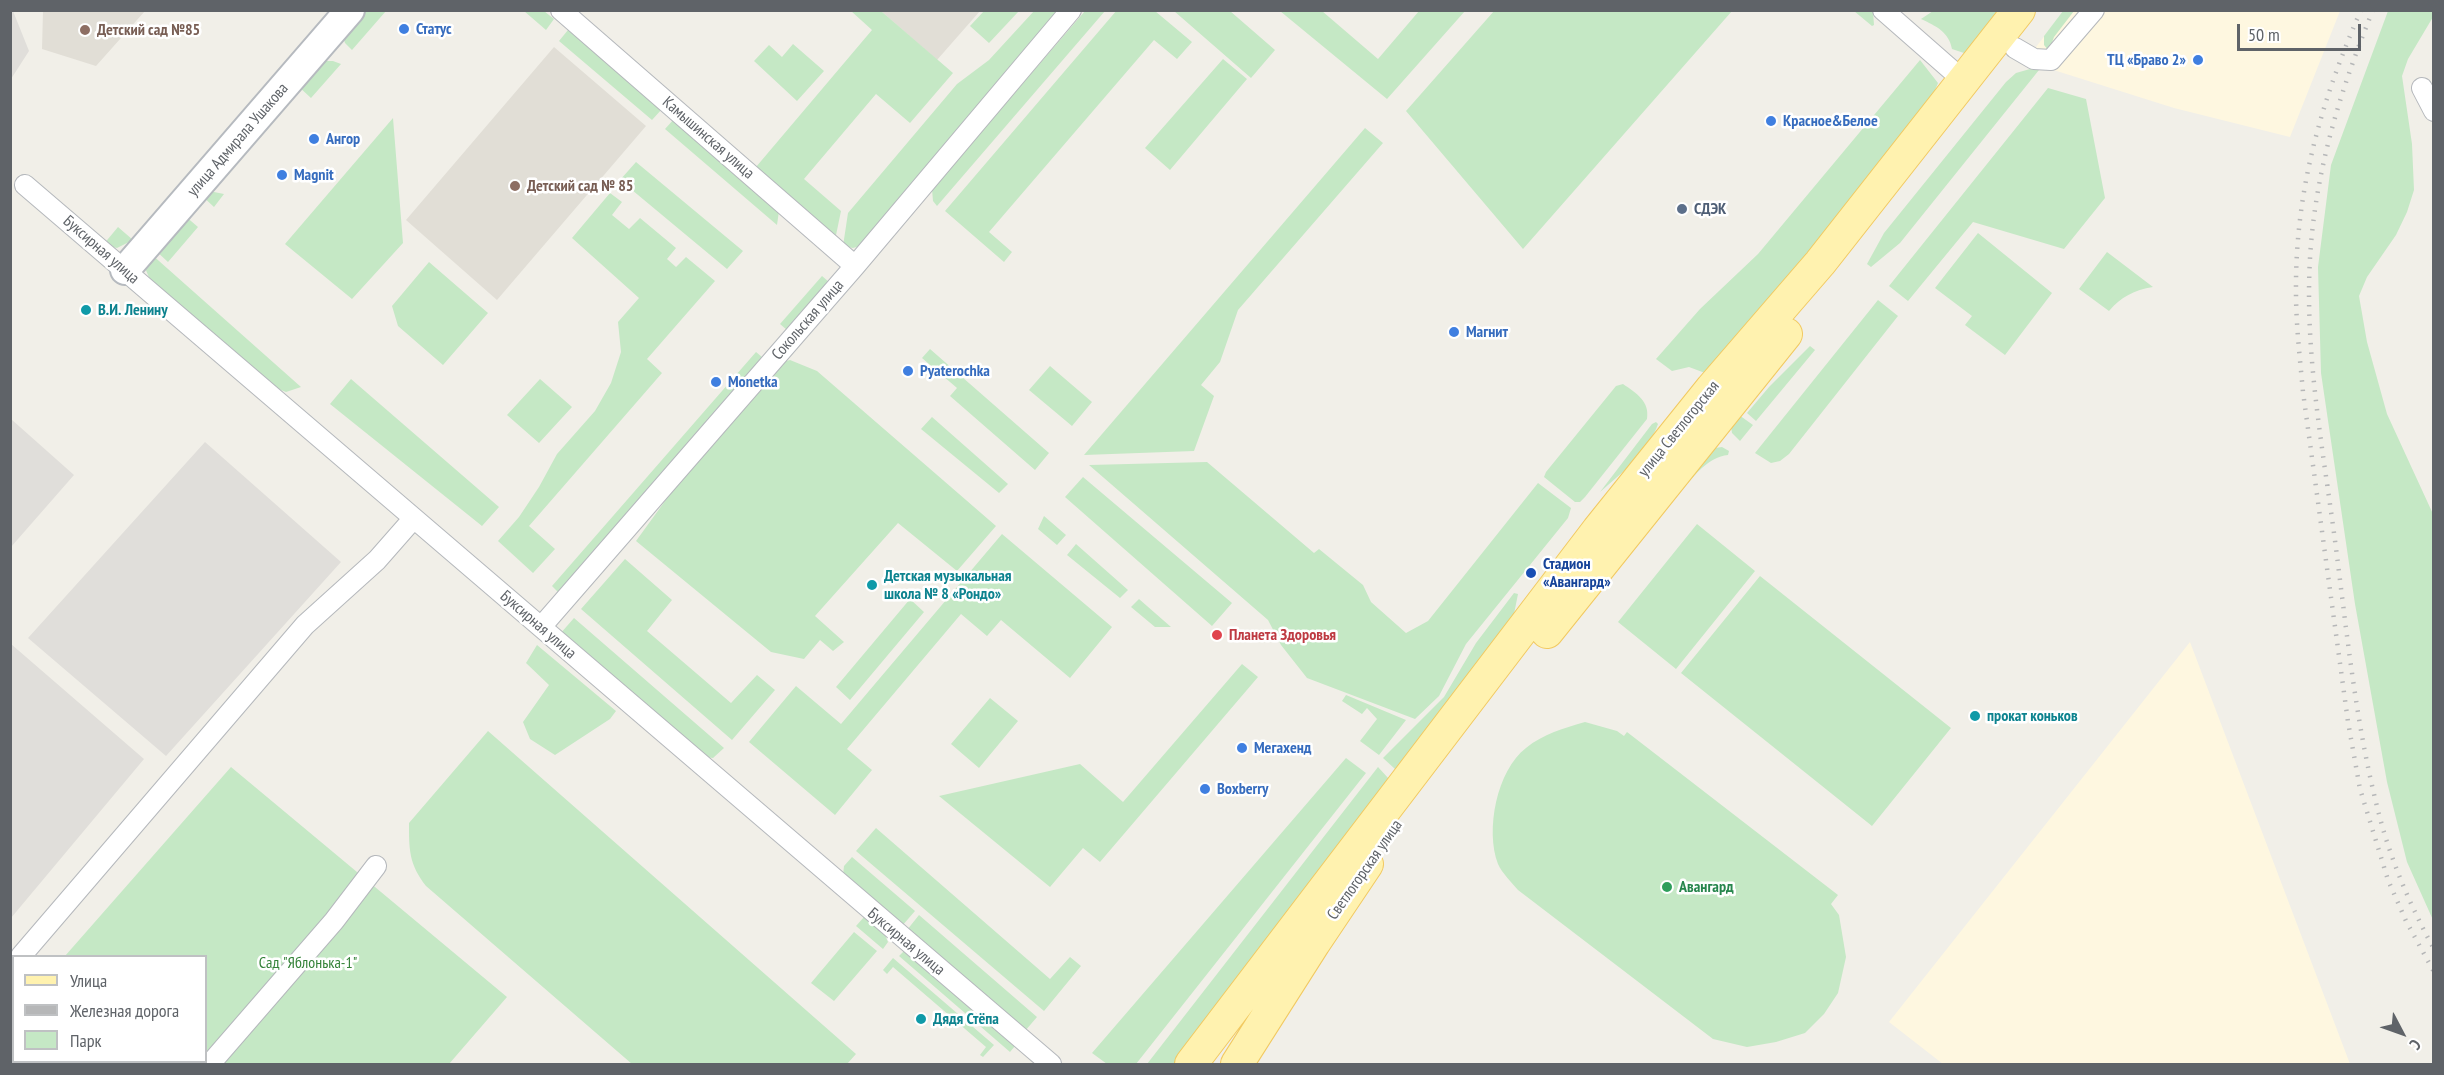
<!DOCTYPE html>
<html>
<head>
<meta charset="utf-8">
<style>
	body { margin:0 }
	#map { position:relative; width:2444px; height:1075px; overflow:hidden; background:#f1efe8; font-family:"PT Sans Narrow",sans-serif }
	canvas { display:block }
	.frame { position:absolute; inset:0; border:12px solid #5f6368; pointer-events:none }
	.legend { position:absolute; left:12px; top:955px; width:195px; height:108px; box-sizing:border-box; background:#fff; border:2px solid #bfc1c3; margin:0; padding:8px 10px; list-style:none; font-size:18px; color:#5f6368 }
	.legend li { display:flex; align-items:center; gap:12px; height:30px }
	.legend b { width:30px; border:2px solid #bfc1c3 }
	.north { position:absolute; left:2372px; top:1003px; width:60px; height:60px; -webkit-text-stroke:4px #fff; paint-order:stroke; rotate:131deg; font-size:16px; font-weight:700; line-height:24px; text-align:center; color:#5f6368 }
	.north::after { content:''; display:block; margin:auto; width:21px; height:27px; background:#5f6368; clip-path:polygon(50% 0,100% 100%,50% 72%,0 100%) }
	.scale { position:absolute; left:2237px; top:24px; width:124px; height:27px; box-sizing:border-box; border:3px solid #5f6368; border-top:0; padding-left:8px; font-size:18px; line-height:21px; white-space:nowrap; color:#5f6368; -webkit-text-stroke:4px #fff; paint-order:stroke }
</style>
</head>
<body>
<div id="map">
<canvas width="2444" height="1075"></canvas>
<div class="frame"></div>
<ul class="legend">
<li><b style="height:8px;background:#fff2af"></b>Улица</li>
<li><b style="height:8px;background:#b6b7b8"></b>Железная дорога</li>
<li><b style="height:16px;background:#c5e8c5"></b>Парк</li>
</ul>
<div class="north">С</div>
<div class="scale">50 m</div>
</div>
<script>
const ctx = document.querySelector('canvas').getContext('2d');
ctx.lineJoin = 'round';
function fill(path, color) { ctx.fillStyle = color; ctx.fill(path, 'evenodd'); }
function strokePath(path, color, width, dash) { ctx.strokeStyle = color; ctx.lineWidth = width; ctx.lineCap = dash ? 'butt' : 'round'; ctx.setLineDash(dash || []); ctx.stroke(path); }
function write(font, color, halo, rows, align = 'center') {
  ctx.font = font + ' "PT Sans Narrow",sans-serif'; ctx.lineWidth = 5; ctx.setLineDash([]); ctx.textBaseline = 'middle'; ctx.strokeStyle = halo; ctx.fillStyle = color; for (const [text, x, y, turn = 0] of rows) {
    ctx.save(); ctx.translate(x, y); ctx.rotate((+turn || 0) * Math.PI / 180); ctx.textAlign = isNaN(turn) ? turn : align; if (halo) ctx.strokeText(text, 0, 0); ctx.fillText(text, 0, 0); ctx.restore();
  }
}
fill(new Path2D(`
	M 2064,11 L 2340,11 L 2290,137 L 2174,108 L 2025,61 Z
	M 2190,642 L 2350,1064 L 1943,1064 L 1889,1022 Z`), '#fef7e0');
fill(new Path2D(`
	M 13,11 L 29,51 L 11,79 L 10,11 Z
	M 11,419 L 74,475 L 11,547 Z
	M 205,442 L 341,562 L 166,756 L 28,638 Z
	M 11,644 L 144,759 L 11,918 Z`), '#e0deda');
fill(new Path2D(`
	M 43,11 L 43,10 L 145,11 L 96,66 L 42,49 Z
	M 881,11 L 980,11 L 937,60 Z
	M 554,47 L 646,126 L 497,300 L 406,220 Z`), '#e1ded6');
fill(new Path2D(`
	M 1117,10 L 1155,11 L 1192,42 L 1177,59 L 1154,40 L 989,232 L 1012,252 L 1004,262 L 945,211 Z
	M 363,11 L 386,11 L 352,50 L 345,43 L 343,37 Z
	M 524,11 L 544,11 L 554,19 L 546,30 Z
	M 851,11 L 881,11 L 953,73 L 910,123 L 876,94 L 804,179 L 841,211 L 835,240 L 756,167 L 872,30 Z
	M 984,11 L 984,10 L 1019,11 L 989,43 L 970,26 Z
	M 1034,11 L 1061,11 L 860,246 L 853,248 L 843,246 L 848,213 L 957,84 L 989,60 Z
	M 1085,11 L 1105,11 L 937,206 L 933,201 L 932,189 Z
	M 1174,11 L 1230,11 L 1275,50 L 1251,78 Z
	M 1280,11 L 1322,11 L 1378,59 L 1419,11 L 1465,11 L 1387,99 Z
	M 1494,11 L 1732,11 L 1523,249 L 1406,111 Z
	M 1854,11 L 1873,11 L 1874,25 L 1872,26 Z
	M 1933,11 L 2011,11 L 1967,54 L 1952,49 C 1949,32 1936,26 1921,19 Z
	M 2063,11 L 2074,11 L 2054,37 L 2049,51 L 2044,45 L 2044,36 Z
	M 2388,11 L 2433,11 L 2433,17 L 2408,59 L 2402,76 L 2412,144 L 2414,190 L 2407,212 L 2396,235 L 2367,277 L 2359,296 L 2367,342 L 2387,414 L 2433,514 L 2433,920 L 2407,862 L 2387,782 L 2355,604 L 2321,373 L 2318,267 L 2331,165 Z
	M 568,30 L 662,109 L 652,120 L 559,41 Z
	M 793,44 L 824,71 L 797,101 L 754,61 L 769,45 L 782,57 Z
	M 1223,59 L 1247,79 L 1170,170 L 1145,148 Z
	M 1920,60 L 1938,83 L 1923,120 L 1705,373 L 1689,367 L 1672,371 L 1656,359 L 1700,309 L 1758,254 Z
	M 323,61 L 333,61 L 341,64 L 311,98 L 298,86 Z
	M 2030,69 L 2039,70 L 1900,243 L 1871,267 L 1867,264 L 1884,233 L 2006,82 L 2016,73 Z
	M 2048,88 L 2086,99 L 2105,198 L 2064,249 L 1973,222 L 1908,301 L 1889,286 Z
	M 393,118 L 403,243 L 352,299 L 285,244 Z
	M 674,119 L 779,211 L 777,225 L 665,129 Z
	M 1365,128 L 1383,143 L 1238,310 L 1220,362 L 1201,385 L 1214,396 L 1194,451 L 1084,455 Z
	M 636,162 L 743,251 L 727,269 L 620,180 Z
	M 204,190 L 224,194 L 214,207 L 200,194 Z
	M 610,193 L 622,202 L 612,215 L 629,229 L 640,218 L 676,248 L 667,259 L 676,267 L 686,257 L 715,281 L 647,359 L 662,373 L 529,526 L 555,549 L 533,573 L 498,541 L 519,517 L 539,487 L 557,454 L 595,411 L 611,383 L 621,352 L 618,322 L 639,298 L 572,238 Z
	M 184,215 L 198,227 L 168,262 L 155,250 Z
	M 118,227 L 133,240 L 117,248 L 103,245 Z
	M 1978,233 L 2052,293 L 2005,355 L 1965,325 L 1972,316 L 1935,288 Z
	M 2107,252 L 2153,287 C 2134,290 2121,297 2109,311 L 2079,289 Z
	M 150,253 L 301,387 L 286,392 L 271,386 L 151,282 L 145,268 Z
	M 429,262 L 488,313 L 443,365 L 398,326 L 392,306 Z
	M 822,276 L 829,282 L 787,330 L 780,324 Z
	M 1878,300 L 1898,316 L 1789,454 L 1780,461 L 1771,463 L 1755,453 Z
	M 1810,346 L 1815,350 L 1756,421 L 1747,413 L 1769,387 Z
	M 930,349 L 1049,453 L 1035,470 L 950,396 L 957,388 L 922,358 Z
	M 756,352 L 762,357 L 558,592 L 552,586 Z
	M 790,360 L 817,371 L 996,526 L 957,571 L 898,523 L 815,616 L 844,642 L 833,651 L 820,640 L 804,659 L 771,652 L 636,541 L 689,468 L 782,362 Z
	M 1050,366 L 1092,402 L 1072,426 L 1029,390 Z
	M 351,379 L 499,507 L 482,526 L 330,404 Z
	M 540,379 L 572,407 L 539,443 L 507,415 Z
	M 1623,384 C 1636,393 1650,401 1647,419 L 1585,497 L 1580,502 L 1575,502 L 1544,477 L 1546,472 L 1616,386 Z
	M 1739,415 L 1753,425 L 1740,441 L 1732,433 L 1731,427 Z
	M 932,417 L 1008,484 L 999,493 L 921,429 Z
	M 1656,422 L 1658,424 C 1648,452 1622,473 1600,492 L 1652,424 Z
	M 1722,447 L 1729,451 L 1728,455 C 1708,457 1695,475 1683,489 L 1681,488 L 1710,451 L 1715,448 Z
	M 1207,462 L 1314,553 L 1319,549 L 1363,585 L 1371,602 L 1406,633 L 1428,621 L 1538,483 L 1571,508 L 1568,518 L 1466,644 L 1439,696 L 1415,719 L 1307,678 L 1281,645 L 1268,620 L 1089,465 Z
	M 1083,477 L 1232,603 L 1212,626 L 1065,497 Z
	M 1044,516 L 1066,535 L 1057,545 L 1038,529 Z
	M 1697,524 L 1755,571 L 1676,669 L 1618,622 Z
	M 1002,534 L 1112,627 L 1070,678 L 1001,620 L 987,636 L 961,614 L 847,749 L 872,770 L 835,815 L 749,742 L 796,686 L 841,724 Z
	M 1076,544 L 1128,590 L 1120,598 L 1067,555 Z
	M 625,559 L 672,600 L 647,631 L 731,703 L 757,675 L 775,690 L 732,740 L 581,609 Z
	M 1760,576 L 1951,728 L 1872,826 L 1681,673 Z
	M 1514,593 L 1518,594 L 1513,619 L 1400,768 L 1395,769 L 1383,758 L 1444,697 L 1476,643 Z
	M 910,599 L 924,612 L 850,700 L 836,687 Z
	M 1139,599 L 1171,627 L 1155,627 L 1131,607 Z
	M 574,618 L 724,748 L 713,758 L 705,757 L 560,634 Z
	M 537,645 L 616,711 L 610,719 L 555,755 L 530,739 L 523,722 L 549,685 L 526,663 Z
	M 1242,664 L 1258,677 L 1100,862 L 1083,848 L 1050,887 L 939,796 L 1080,764 L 1123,802 Z
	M 1346,695 L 1406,720 L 1379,755 L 1360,741 L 1377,719 L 1367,708 L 1362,714 L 1342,701 Z
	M 990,698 L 1018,721 L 979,768 L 951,744 Z
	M 1585,722 L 1617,731 L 1624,736 L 1627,732 L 1838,895 L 1831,904 L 1839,915 L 1846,957 L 1838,993 L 1824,1014 L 1805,1033 L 1776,1042 L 1747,1047 L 1713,1039 L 1518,890 C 1512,883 1502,873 1498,864 C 1485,830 1497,770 1526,748 C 1543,734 1564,728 1585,722 Z
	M 488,731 L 856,1054 L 847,1064 L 632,1064 L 426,886 C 409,864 409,850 409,823 Z
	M 1346,758 L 1366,773 L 1136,1064 L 1107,1064 L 1092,1053 Z
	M 231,767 L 507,997 L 449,1064 L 10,1064 L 11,1020 L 13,1017 L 14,1062 L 206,1062 L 206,956 L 65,956 Z
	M 1378,767 L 1389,779 L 1388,787 L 1175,1064 L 1147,1064 Z
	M 876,828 L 1050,979 L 1070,957 L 1081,966 L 1044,1011 L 856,851 Z
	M 852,857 L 915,911 L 902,926 L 843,875 L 844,866 Z
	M 919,915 L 1037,1017 L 1025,1031 L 907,930 Z
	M 864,917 L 885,935 L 888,942 L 883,949 L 856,926 Z
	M 854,932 L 877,951 L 834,1001 L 811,983 Z
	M 904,951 L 1015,1046 L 1010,1052 L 899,956 Z
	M 893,958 L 994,1045 L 983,1057 L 980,1055 L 986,1047 L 893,967 L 887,974 L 883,970 Z`), '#c5e8c5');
const street = new Path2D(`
	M 561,10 L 855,266
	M 1883,10 L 1964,81
	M 2015,48 L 2034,59 L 2051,60 L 2094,10
	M 2422,88 L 2434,111
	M 25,185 L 1051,1064
	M 541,627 L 855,266 L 1071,10
	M 21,956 L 305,625 L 377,560 L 413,519
	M 210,1064 L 334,921 L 376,866`);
const secondary = new Path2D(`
	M 125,270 L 350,10`);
const primary = new Path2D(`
	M 1547,632 L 1786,334
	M 1191,1064 L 1598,530 L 1712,388 L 1820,263 L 2019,10
	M 1237,1064 L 1314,943 L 1367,864`);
strokePath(street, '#b5b8bc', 22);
strokePath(secondary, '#b6babf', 32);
strokePath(primary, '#f2c960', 34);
strokePath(street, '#fff', 20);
strokePath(secondary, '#fff', 28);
strokePath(primary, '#fff2af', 32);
strokePath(new Path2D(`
	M 2361,10 C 2321,101 2295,192 2296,292 C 2296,325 2300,359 2303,392 L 2348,722 L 2360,789 L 2388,880 L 2406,921 L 2434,972
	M 2373,10 C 2342,86 2318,162 2311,244 C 2303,341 2321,437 2334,533 C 2347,631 2356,733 2383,829 C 2395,870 2413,911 2434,949`), '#b6b7b8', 4.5, [1.5, 8]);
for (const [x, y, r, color] of [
	[404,29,6,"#3f7fe0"],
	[85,30,6,"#8d6e63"],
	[2198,60,6,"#3f7fe0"],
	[1771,121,6,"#3f7fe0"],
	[314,139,6,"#3f7fe0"],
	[282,175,6,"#3f7fe0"],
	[515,186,6,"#8d6e63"],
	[1682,209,6,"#5c6f8a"],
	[86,310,6,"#0f9aa8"],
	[1454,332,6,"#3f7fe0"],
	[908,371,6,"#3f7fe0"],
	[716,382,6,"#3f7fe0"],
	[1531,573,6,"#1a4fb4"],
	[872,585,6,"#0f9aa8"],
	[1217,635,6,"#e0444e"],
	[1975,716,6,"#0f9aa8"],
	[1242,748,6,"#3f7fe0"],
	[1205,789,6,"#3f7fe0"],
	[1667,887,6,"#2e9e5b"],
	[921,1019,6,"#0f9aa8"]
]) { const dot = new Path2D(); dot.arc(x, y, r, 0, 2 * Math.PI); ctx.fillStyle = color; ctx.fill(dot); strokePath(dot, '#fff', 2); }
write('bold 16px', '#366cbe', '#fff', [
	["Статус",416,29],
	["ТЦ «Браво 2»",2186,60,"right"],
	["Красное&Белое",1783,121],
	["Ангор",326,139],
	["Magnit",294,175],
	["Магнит",1466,332],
	["Pyaterochka",920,371],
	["Monetka",728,382],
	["Мегахенд",1254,748],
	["Boxberry",1217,789]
], 'left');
write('bold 16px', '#785e54', '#fff', [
	["Детский сад №85",97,30],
	["Детский сад № 85",527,186]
], 'left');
write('16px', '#5f6368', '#fff', [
	["Камышинская улица",708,138,41],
	["улица Адмирала Ушакова",238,140,-49],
	["Буксирная улица",101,250,41],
	["Сокольская улица",808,320,-49],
	["улица Светлогорская",1679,429,-51],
	["Буксирная улица",538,625,41],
	["Светлогорская улица",1365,870,-55],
	["Буксирная улица",906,942,40]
]);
write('bold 16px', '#4e5e75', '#fff', [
	["СДЭК",1694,209]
], 'left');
write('bold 16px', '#0d838f', '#fff', [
	["В.И. Ленину",98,310],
	["Детская музыкальная",884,576],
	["школа № 8 «Рондо»",884,594],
	["прокат коньков",1987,716],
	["Дядя Стёпа",933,1019]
], 'left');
write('bold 16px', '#164399', '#fff', [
	["Стадион",1543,564],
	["«Авангард»",1543,582]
], 'left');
write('bold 16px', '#be3a42', '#fff', [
	["Планета Здоровья",1229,635]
], 'left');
write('bold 16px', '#27864d', '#fff', [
	["Авангард",1679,887]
], 'left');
write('16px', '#348238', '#fff', [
	["Сад \"Яблонька-1\"",308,963]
]);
</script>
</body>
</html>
